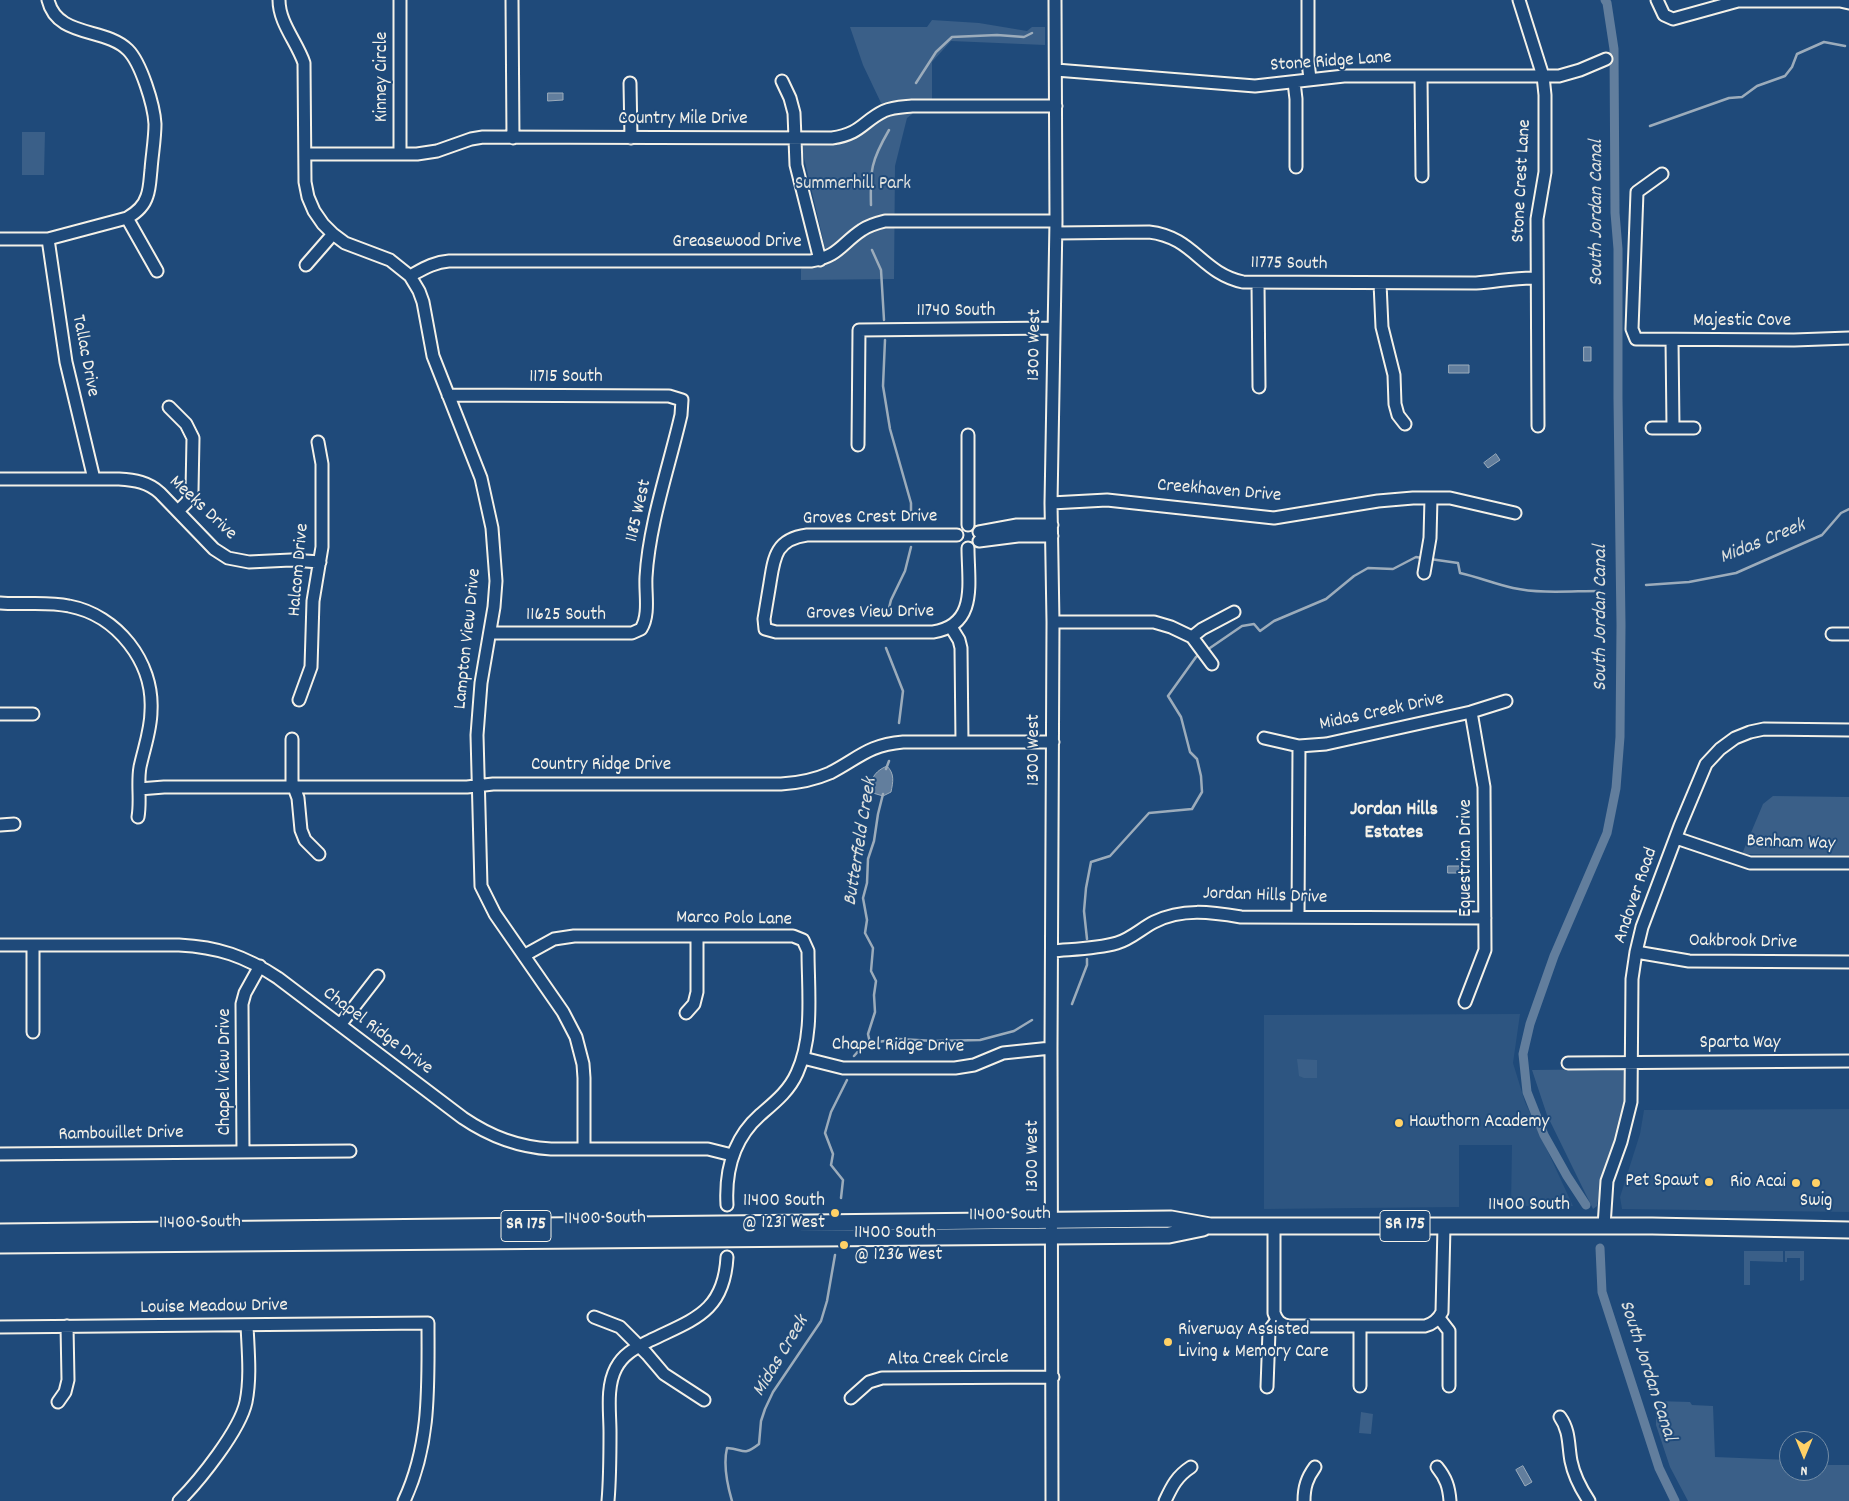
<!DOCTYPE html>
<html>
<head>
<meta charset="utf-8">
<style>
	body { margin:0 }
	#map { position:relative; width:1849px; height:1501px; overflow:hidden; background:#1f4a7a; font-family:Dekko,sans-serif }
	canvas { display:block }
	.north { position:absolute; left:1779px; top:1431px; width:50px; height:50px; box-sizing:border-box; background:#1f4a7a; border:1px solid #748da6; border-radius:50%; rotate:180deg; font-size:14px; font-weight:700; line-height:20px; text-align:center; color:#f4f1e8 }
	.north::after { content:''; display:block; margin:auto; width:18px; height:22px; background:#ffd166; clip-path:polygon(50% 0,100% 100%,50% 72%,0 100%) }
</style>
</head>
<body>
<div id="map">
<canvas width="1849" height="1501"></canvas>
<div class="north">N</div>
</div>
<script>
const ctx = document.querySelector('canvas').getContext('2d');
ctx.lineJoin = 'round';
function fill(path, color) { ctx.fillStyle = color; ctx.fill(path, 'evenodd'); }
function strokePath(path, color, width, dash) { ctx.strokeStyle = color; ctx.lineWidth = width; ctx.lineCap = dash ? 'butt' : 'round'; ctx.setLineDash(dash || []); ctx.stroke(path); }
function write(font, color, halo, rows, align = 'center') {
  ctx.font = font + ' Dekko,sans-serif'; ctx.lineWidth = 4; ctx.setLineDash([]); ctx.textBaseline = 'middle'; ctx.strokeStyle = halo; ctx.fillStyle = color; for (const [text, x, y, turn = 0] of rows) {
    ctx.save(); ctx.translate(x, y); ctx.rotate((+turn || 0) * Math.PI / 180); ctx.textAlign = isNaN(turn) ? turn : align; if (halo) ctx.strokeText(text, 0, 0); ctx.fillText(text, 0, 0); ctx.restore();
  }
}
fill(new Path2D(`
	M 1520,1014 L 1513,1063 L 1525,1102 L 1573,1206 L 1511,1206 L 1512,1145 L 1459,1145 L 1459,1207 L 1264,1209 L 1264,1015 Z
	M 1849,1109 L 1849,1212 L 1622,1209 L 1620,1197 L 1640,1134 L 1644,1110 Z`), '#2d5581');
fill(new Path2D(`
	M 932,20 L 979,23 L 1027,31 L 1032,27 L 1045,27 L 1045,45 L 951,41 L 932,62 L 932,99 L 907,118 L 895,166 L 894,279 L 801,280 L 801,269 L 825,248 L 801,145 L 837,145 L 868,129 L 882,105 L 863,65 L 850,27 L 927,27 Z
	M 22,132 L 45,132 L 44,175 L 22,175 Z
	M 1773,796 L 1849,797 L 1849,855 L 1742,854 L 1763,804 Z
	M 1297,1059 L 1317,1060 L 1317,1078 L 1304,1078 L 1299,1076 Z
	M 1622,1069 L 1624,1071 L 1624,1107 L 1622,1120 L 1601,1182 L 1597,1206 L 1593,1209 L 1547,1115 L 1532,1070 Z
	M 1744,1251 L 1783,1251 L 1783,1262 L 1750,1261 L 1750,1285 L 1744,1285 Z
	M 1785,1251 L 1804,1251 L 1804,1280 L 1800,1281 L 1800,1258 L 1787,1258 L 1787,1262 L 1785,1262 Z
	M 1656,1401 L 1690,1402 L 1692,1405 L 1713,1406 L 1715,1457 L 1789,1460 L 1789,1471 L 1819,1471 L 1819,1463 L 1825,1465 L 1849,1465 L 1849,1501 L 1688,1501 L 1670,1467 L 1656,1425 Z
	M 1361,1412 L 1373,1414 L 1371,1434 L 1359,1433 Z`), '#3a5f88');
const water = new Path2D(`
	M 548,93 L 563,93 L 563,100 L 548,101 Z
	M 1584,347 L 1591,347 L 1591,361 L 1584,361 Z
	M 1449,365 L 1469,365 L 1469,373 L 1449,373 Z
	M 1496,454 L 1500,460 L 1488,468 L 1484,463 Z
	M 887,766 C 895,774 893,782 891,792 L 883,796 L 873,793 C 868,780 875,771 887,766 Z
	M 1448,866 L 1463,866 L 1463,873 L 1448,873 Z
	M 1523,1466 L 1532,1482 L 1525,1486 L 1516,1470 Z`);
fill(water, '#627e9d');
strokePath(water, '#9cacbb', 1);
strokePath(new Path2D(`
	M 916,83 L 936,52 L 952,37 L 997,35 L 1024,37 L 1032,33
	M 1650,126 L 1729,98 L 1742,97 L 1757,86 L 1785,76 L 1792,67 L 1797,54 L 1824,42 L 1845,46
	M 871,205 C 870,170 871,161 889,130
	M 872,250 L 881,270 L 884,320
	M 885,340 L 883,386 L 890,429 L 911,503 L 911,521
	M 1430,559 L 1458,563 L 1460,573 C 1478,577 1495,584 1513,588 C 1541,594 1571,591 1600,591
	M 1646,585 L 1689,582 L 1736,573 L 1822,535 L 1841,513 L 1849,509
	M 887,616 L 891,600 L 905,571 L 911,547
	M 886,648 L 903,691 L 899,723
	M 1207,650 L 1242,626 L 1254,624 L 1260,631 L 1274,621 L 1326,599 L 1354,576 L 1368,568 L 1393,569 L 1416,557 L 1422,558
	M 886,769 L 889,761
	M 1087,939 L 1084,911 L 1086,888 L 1091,862 L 1110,856 L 1149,813 L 1192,809 L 1202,792 L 1201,776 L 1197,759 L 1190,752 L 1181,717 L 1168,696 L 1196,657 L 1200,654
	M 1072,1004 L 1087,965 L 1087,959
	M 870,1043 L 868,1034 L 875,1012 L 874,995 L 876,981 L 871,971 L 873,948 L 865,933 L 867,920 L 863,898 L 867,883 L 868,859 L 874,841 L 878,814 L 883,794
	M 854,1056 L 862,1047 L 870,1043 L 899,1039 L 935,1041 L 980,1040 L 1014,1031 L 1032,1020
	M 841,1198 L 843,1180 L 831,1165 L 833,1154 L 825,1133 L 831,1112 L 847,1080
	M 732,1501 C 727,1484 723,1465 727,1448 C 745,1449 742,1457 759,1444 L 761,1421 L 765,1409 L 773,1392 L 821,1321 L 827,1301 L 835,1255`), '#9cacbb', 2.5);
strokePath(new Path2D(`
	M 1586,1205 L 1567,1176 L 1544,1135 L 1527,1092 L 1523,1054 L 1530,1024 L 1554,956 L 1607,833 L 1616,788 L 1620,737 L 1621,625 L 1618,399 L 1618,249 L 1615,213 L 1614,49 L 1607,3 L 1605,0
	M 1600,1248 L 1602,1292 L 1659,1468 L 1675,1501`), '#627e9d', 9);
const minor = new Path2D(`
	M 279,0 C 279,23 297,42 304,63 L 305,182 L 308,197 L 314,211 L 323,224 L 333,234 L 345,243 L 390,260 L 410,276 L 419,291 L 423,302 L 433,356 L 481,478 L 492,528 L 496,581 L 494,607 L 481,683 L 477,735 L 481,886 L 495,914 L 563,1012 L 576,1037 L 583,1064 L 584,1078 L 584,1149
	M 512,0 L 513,138
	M 1308,0 L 1308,62 L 1310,79
	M 1519,0 L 1543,76 L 1545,95 L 1545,172 L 1537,219 L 1538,426
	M 1657,0 L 1664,15 L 1673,19 L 1738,1 L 1840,1 L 1849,3
	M 1056,70 L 1255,86 L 1344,76 L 1559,76 L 1580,70 L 1606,59
	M 1421,76 L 1422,176
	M 782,81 L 790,98 L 794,113 L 796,165 L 820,260
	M 1294,82 L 1296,99 L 1296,167
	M 630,83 L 631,138
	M 305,154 L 417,154 L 437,151 L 471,139 L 483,137 L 832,138 C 861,134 863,121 884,111 C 893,107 902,107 912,106 L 1056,106
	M 400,154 L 400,0
	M 1662,174 L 1637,192 L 1632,329 L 1636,339 L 1794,340 L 1849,338
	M 127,218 L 157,271
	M 1056,233 L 1149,232 C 1194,237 1201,273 1243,282 L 1476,283 C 1496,282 1516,277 1537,278
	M 0,239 L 48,239 L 127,218 C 136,213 144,206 147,196 C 150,188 150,178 151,170 C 152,155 155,139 155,124 C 154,105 141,63 128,50 C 105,27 57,38 48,0
	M 48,239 L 66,362 L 94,479
	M 306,265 L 333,234
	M 410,276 C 423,269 434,262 449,261 L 811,261 C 838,257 842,243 862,230 C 869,225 877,223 885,221 L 1056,221
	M 1258,283 L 1259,387
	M 1380,283 L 1382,327 L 1394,375 L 1395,404 L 1398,415 L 1405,424
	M 1672,340 L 1673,427
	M 448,395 L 669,396 L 682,400 L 681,415 C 669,467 649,524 646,577 C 645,594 650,614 641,629 L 632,633 L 490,633
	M 169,407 L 186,424 L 193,438 L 192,491 L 187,502 L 178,511
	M 1652,428 L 1694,428
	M 858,445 L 859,330 L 1054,328
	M 0,479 L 119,479 C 135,480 148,482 160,493 L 214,549 L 228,558 L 249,562 L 291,560 L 320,562
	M 1051,503 L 1107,500 L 1274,518 L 1378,501 L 1413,498 L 1450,498 L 1515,513
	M 968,525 L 968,435
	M 979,532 L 1017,525 L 1052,525
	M 957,535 L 807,535 C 776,539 774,557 770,583 C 768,595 766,607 764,619 L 765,629 L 776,632 L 933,632 C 978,625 968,583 968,548
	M 979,541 L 1018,536 L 1052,536
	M 1424,573 L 1430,538 L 1431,498
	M 0,603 C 23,605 46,601 69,606 C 117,615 154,662 151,711 C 151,730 144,748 140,767 C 137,784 141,800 138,817
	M 1053,622 L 1154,622 L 1171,627 L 1192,637 L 1212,664
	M 951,627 L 959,640 L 961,648 L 962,742
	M 1832,634 L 1849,634
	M 1192,637 L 1202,629 L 1234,612
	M 299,700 L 311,667 L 313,601 L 322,547 L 322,464 L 318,442
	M 0,714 L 33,714
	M 1264,738 L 1299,746 L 1326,744 L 1471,712 L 1506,701
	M 292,739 L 292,782 L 298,798 L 301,830 L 305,840 L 319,854
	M 139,789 L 164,787 L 467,787 L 493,784 L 781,784 C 798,783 814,780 830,773 C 859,758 868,745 903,742 L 1053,742
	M 0,825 L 14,824
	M 1676,838 L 1750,863 L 1849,863
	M 1298,917 L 1299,746
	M 0,945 L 179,945 C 218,947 245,956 278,978 L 463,1118 C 491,1137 518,1147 551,1149 L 708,1149 L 732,1155
	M 33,945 L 33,1032
	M 1052,951 C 1074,949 1096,949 1117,943 C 1131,939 1142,928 1154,922 C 1182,908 1211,912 1241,917 L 1485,918
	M 1636,952 L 1689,961 L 1849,962
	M 525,955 L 554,939 L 574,936 L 793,936 L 803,940 L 808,951 C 808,991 814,1036 797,1073 C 789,1091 775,1102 760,1115 C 733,1139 725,1170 727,1205
	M 1465,1002 L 1485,950 L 1484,787 L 1471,712
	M 686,1013 L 694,1004 L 697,992 L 697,936
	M 340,1025 L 378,976
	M 803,1058 L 843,1068 L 955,1068 L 974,1065 L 1003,1053 L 1051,1048
	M 1568,1063 L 1849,1061
	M 243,1152 L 242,1004 L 245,993 L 260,966
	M 0,1154 L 350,1151
	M 1274,1226 L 1274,1313 C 1277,1321 1280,1324 1289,1326 L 1425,1326 C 1433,1324 1438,1320 1442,1312 L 1444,1226
	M 1604,1226 L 1607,1181 L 1621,1142 L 1631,1102 L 1632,979 L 1636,952 L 1642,927 L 1680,826 L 1706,764 L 1720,749 L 1735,738 L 1750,732 L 1764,729 L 1849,730
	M 594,1317 L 620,1327 L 647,1354 L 664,1374 L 704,1400
	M 1439,1318 L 1449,1331 L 1449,1386
	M 1360,1326 L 1360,1386
	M 0,1327 L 428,1323 C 428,1384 431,1444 404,1501
	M 1267,1387 L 1269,1331 L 1277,1320
	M 851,1398 L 869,1382 L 882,1378 L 1053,1377
	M 58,1402 L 65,1392 L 68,1380 L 67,1326
	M 1560,1417 C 1570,1431 1568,1445 1571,1461 C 1574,1476 1581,1489 1589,1501
	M 1437,1467 C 1446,1478 1449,1487 1450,1501
	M 179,1501 C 200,1480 240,1430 246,1402 C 251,1377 248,1350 247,1325
	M 608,1501 C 610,1478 610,1455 610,1432 C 610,1412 606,1387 616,1368 C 624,1353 636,1348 651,1340 C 694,1319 724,1312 727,1257
	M 1052,1501 L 1051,1048 L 1053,622 L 1051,503 L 1056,221 L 1055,0
	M 1165,1501 C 1172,1486 1177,1476 1191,1467
	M 1304,1501 C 1304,1487 1307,1478 1315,1467`);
const major = new Path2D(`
	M 0,1232 L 1171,1219 L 1210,1226 L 1652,1226 L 1849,1230
	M 0,1245 L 1169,1235 L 1203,1228`);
strokePath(minor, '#f4f1e8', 15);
strokePath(major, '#f4f1e8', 19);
strokePath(minor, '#1f4a7a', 11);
strokePath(major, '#1f4a7a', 15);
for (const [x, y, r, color] of [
	[1399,1123,5,"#ffd166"],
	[1709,1182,5,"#ffd166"],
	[1796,1183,5,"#ffd166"],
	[1816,1183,5,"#ffd166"],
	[835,1213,5,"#ffd166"],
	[844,1245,5,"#ffd166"],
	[1168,1342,5,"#ffd166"]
]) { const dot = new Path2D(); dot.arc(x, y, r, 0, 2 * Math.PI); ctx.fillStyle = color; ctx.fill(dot); strokePath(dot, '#1f4a7a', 2); }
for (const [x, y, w] of [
	[526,1226,50],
	[1405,1226,50]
]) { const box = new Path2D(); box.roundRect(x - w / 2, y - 15.5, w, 31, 4); ctx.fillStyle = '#1f4a7a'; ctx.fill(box); strokePath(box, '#f4f1e8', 1); }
write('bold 18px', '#f4f1e8', null, [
	["SR 175",526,1226],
	["SR 175",1405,1226]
]);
write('19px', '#f4f1e8', '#1f4a7a', [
	["Stone Ridge Lane",1331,63,-4],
	["Kinney Circle",383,77,-90],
	["Country Mile Drive",683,120],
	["Stone Crest Lane",1523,181,-87],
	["Greasewood Drive",737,243],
	["11775 South",1289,265,1],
	["11740 South",956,312],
	["Majestic Cove",1742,322],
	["1300 West",1036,345,-89],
	["Tallac Drive",84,356,79],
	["11715 South",566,378],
	["Creekhaven Drive",1219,492,5],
	["Meeks Drive",202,509,43],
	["1185 West",640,511,-77],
	["Groves Crest Drive",870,519,-1],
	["Halcom Drive",300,570,-85],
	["Groves View Drive",870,614,-1],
	["11625 South",566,616],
	["Lampton View Drive",469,639,-84],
	["Midas Creek Drive",1382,713,-12],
	["1300 West",1035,750,-90],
	["Country Ridge Drive",601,766],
	["Benham Way",1791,844,2],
	["Equestrian Drive",1467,858,-90],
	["Andover Road",1637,896,-71],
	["Jordan Hills Drive",1265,897,2],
	["Marco Polo Lane",734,920,1],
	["Oakbrook Drive",1743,943,1],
	["Chapel Ridge Drive",377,1032,37],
	["Sparta Way",1740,1044],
	["Chapel Ridge Drive",898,1047,1],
	["Chapel View Drive",226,1072,-90],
	["Rambouillet Drive",121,1135,-1],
	["1300 West",1034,1156,-90],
	["11400 South",1529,1206],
	["11400 South",1010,1216,-1],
	["11400 South",605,1220,-1],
	["11400 South",200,1224,-1],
	["Louise Meadow Drive",214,1308,-1],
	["Alta Creek Circle",948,1360,-1]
]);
write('19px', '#e1e2de', '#1f4a7a', [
	["Summerhill Park",853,185]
]);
write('19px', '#f4f1e8', '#1f4a7a', [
	["Hawthorn Academy",1409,1123],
	["Pet Spawt",1699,1182,"right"],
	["Rio Acai",1786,1183,"right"],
	["11400 South",825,1202,"right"],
	["@ 1231 West",825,1224,"right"],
	["Swig",1816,1202,"center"],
	["11400 South",854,1234],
	["@ 1236 West",854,1256],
	["Riverway Assisted",1178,1331],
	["Living & Memory Care",1178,1353]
], 'left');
write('italic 20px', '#dee0dd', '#1f4a7a', [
	["South Jordan Canal",1598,213,-90],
	["Midas Creek",1763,543,-22],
	["South Jordan Canal",1602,618,-90],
	["Butterfield Creek",862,842,-81],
	["Midas Creek",782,1357,-59],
	["South Jordan Canal",1646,1371,72]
]);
write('bold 20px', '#f4f1e8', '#1f4a7a', [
	["Jordan Hills",1394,811],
	["Estates",1394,834]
]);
</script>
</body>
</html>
